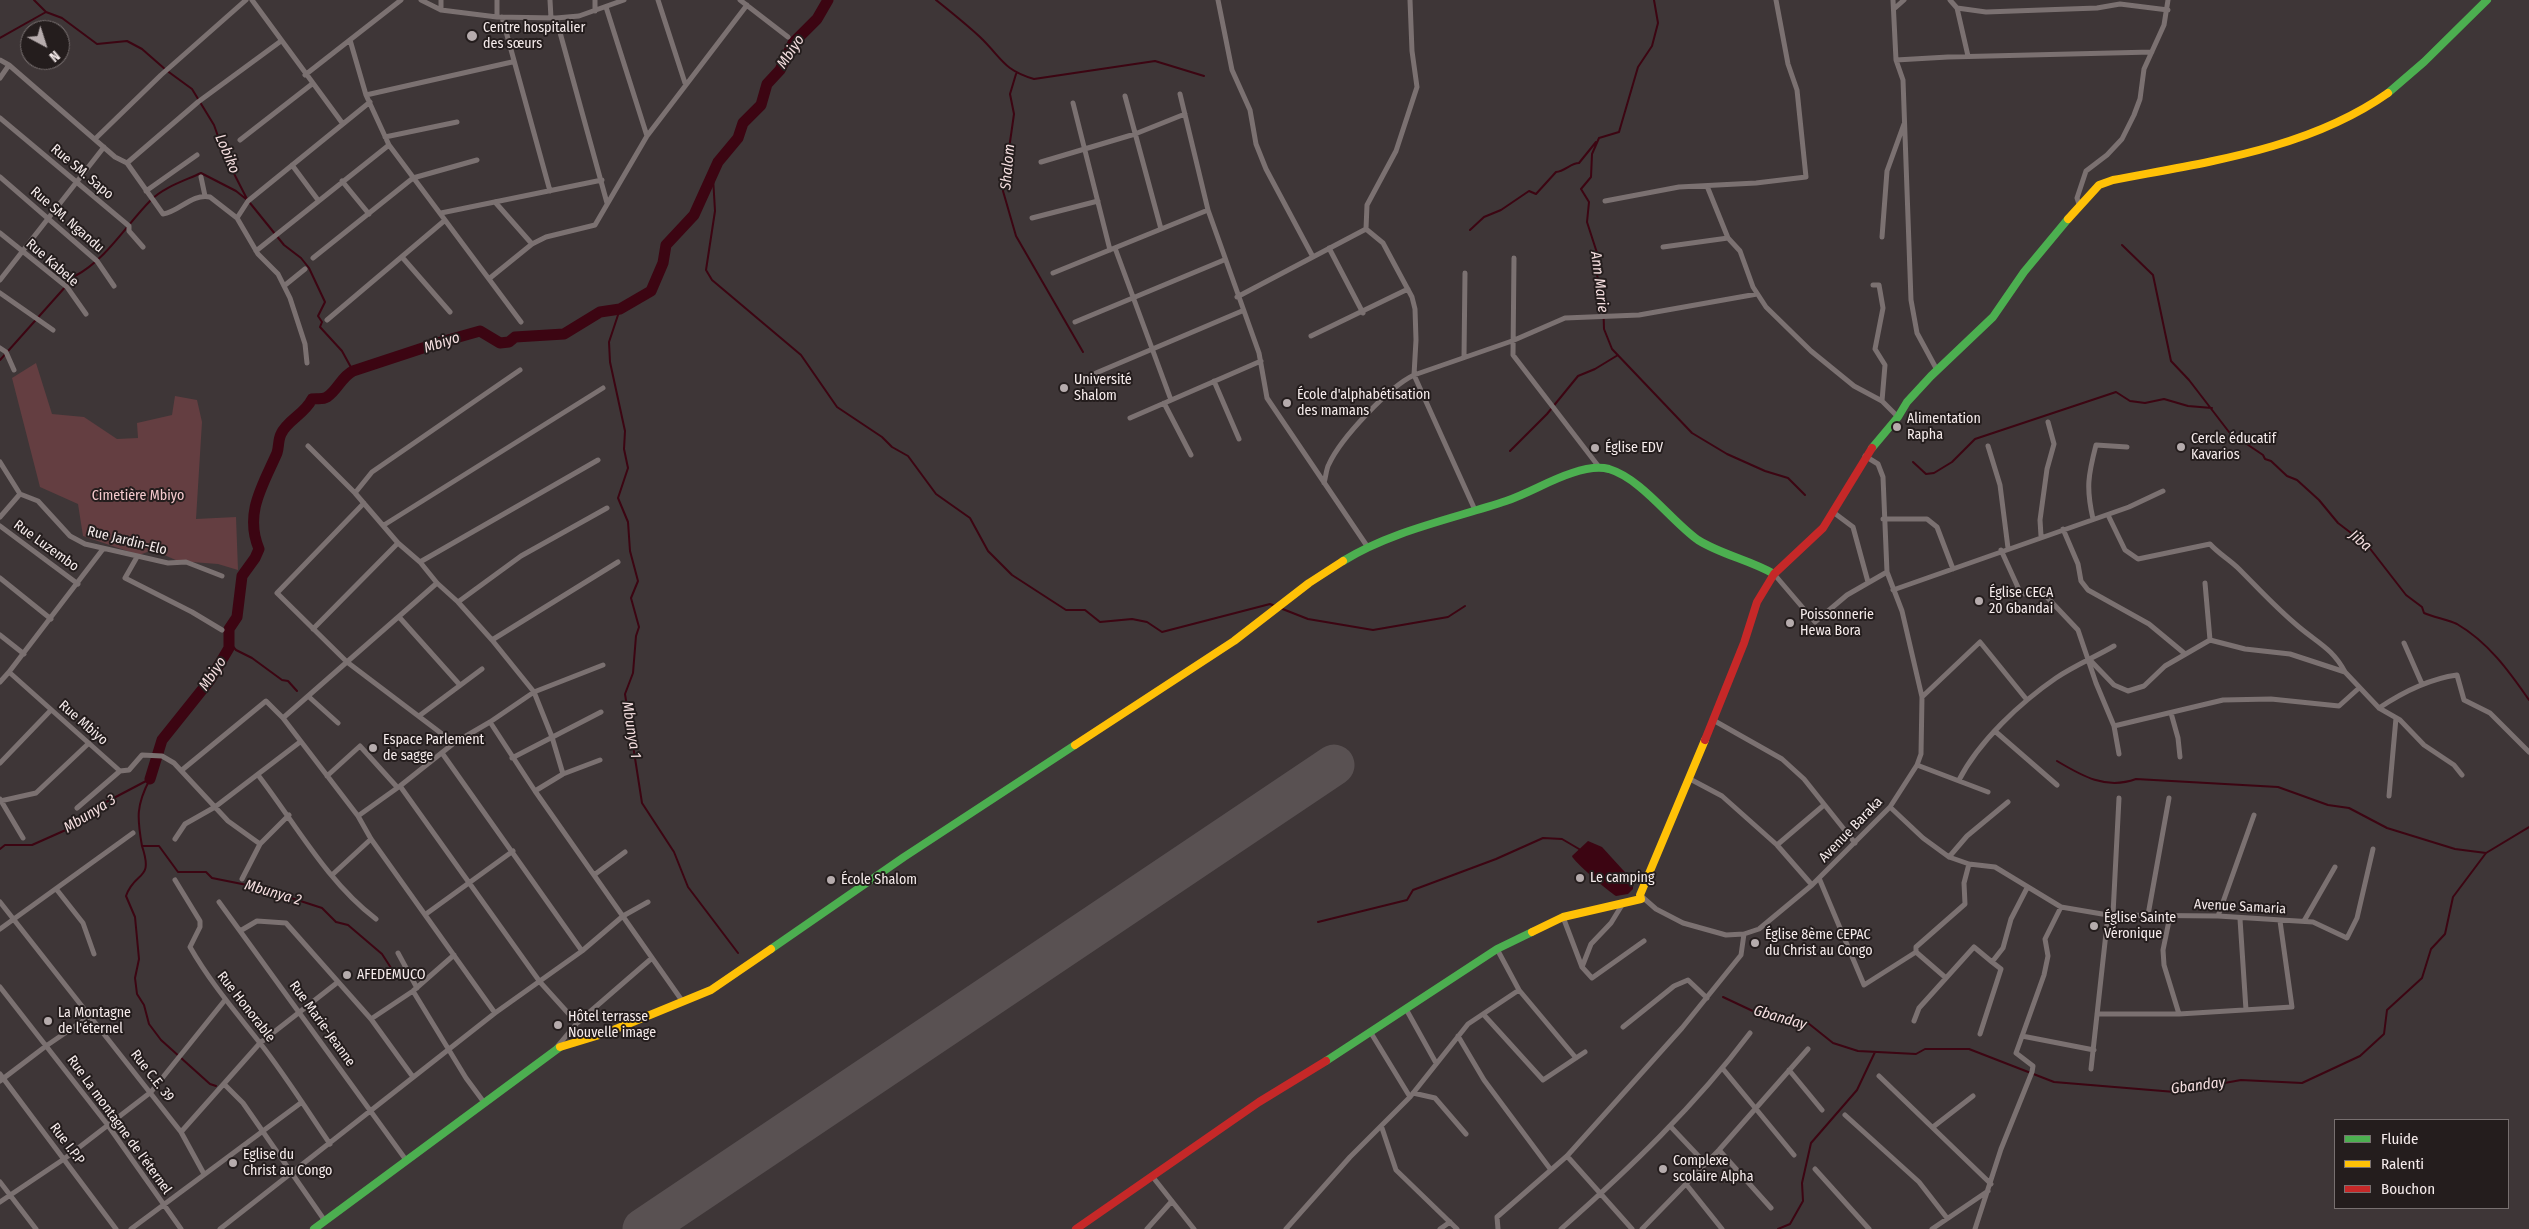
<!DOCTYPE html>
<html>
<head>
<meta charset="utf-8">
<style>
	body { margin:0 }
	#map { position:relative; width:2529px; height:1229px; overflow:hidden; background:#3e3637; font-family:"Fira Sans Condensed",sans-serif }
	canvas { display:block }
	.legend { position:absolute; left:2334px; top:1119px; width:175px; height:90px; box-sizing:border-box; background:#241d1d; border:1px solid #787070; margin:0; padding:6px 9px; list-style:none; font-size:15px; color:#f6ecec }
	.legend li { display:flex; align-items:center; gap:10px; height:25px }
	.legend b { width:25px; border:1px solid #787070 }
	.north { position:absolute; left:20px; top:20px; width:50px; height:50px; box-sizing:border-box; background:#241d1d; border:1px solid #787070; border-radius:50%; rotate:140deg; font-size:14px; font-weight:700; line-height:20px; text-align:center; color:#f6ecec }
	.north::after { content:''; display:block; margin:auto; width:18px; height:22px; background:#b6acad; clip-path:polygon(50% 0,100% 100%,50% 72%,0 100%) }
</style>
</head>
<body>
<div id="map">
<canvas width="2529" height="1229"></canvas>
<ul class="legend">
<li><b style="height:6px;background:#4caf50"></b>Fluide</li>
<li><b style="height:6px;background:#ffc107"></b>Ralenti</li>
<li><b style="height:6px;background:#c62828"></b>Bouchon</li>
</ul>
<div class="north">N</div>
</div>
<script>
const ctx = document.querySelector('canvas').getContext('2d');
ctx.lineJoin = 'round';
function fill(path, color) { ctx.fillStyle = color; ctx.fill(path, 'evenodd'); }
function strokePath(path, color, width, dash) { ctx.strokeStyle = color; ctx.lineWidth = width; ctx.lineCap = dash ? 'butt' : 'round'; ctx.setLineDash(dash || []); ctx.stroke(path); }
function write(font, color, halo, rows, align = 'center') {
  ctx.font = font + ' "Fira Sans Condensed",sans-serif'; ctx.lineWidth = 4; ctx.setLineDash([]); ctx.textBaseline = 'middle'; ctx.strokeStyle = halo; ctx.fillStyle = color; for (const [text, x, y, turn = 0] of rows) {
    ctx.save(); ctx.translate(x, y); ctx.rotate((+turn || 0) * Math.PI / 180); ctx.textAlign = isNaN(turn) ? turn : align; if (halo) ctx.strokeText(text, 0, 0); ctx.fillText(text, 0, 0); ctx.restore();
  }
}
fill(new Path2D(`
	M 36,363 L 52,414 L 84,417 L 117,439 L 138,438 L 137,423 L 172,415 L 175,396 L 197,400 L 202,422 L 196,519 L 236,517 L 238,570 L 218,564 L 178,561 L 153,550 L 139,555 L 83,536 L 78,504 L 40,487 L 12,378 Z`), '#643e41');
fill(new Path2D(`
	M 1588,841 L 1602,847 L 1633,881 L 1633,889 L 1628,894 L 1616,896 C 1609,892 1573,861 1572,856 Z`), '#3c0512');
strokePath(new Path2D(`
	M 34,0 L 46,12 L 62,18 L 97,44 L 127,41 L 142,49 L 166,70 L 192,89 L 214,125 L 225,156 L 247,199
	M 936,0 C 951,12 966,24 980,37 C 1002,58 1003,70 1034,79 L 1155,61 L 1204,76
	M 0,38 L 46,12
	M 1016,74 L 1010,94 L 1014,114 L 1003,191 L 1016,236 L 1083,352
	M 1599,138 L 1592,154 L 1591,177 L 1581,189 L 1589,202 L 1587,222 L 1598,256 L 1594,264 L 1603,297 L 1604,329 L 1612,349 L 1692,433 L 1727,454 L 1765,471 L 1788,478 L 1805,495
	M 1599,138 L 1619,132 L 1638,67 L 1652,46 L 1658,23 L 1654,0
	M 713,177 L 715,211 L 706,270 L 712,280 L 801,355 L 837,407 L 882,437 L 892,447 L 908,456 L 936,494 L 970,518 L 988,551 L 1012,575 L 1066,610 L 1085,610 L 1100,622 L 1132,619 L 1147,622 L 1162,632 L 1270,604 L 1275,606
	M 250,203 L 284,245 L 301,258 L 309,268 L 325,302 L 318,316 L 322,322 L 320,327 L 342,351 L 353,371
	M 1470,230 L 1484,217 L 1501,210 L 1529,191 L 1536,194 L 1556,172 C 1565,171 1571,163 1579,163 L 1596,142
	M 2122,245 L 2153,275 L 2171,361 L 2189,380 L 2229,432 L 2263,455 L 2265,459 L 2271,461 L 2287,476 L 2297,480 L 2319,500 L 2338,523 L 2368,546 L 2406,595 L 2422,607 L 2424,613 C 2433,617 2449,620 2457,624 C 2488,642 2509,671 2529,700
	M 620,309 L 609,342 L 610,362 L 625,431 L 624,449 L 628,468 L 618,498 L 628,522 L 630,551 L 638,581 L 631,598 L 639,627 L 636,636 L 633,673 L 625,694 L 642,803 L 674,852 L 688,887 L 738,953
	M 0,360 L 75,276 C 107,259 126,225 151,200 C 164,187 184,181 201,173 L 236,191 L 246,199
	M 1510,451 L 1547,414 L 1578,376 L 1595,369 L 1618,355
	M 1913,462 L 1926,474 L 1934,473 L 1952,462 L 1975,439 L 2116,392 L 2130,401 L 2145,403 L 2164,399 L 2188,406 L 2212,408
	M 1280,608 L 1308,619 L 1373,630 L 1448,617 L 1465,606
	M 230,643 L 236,650 L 252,658 L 282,680 L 288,681 L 297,691
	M 2057,761 C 2082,776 2106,790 2136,779 L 2278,787 L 2328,805 L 2349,808 L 2387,828 L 2455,849 L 2486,853
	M 150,779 C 136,805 137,818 142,846 L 159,846 L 178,872 L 206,872 L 212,878 L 252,886 L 266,892 L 279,894 L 322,908 L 336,922 L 348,925 L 382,954 L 393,971
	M 142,846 C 154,882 135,870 126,896 L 135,917 L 139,959 L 135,978 L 137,994 L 144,1005 L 149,1024 L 161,1040 L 210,1084 L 216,1086
	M 0,849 L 5,845 L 32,845 L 77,825 L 89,811 L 148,780
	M 1318,922 L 1407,900 L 1413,890 L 1496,859 L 1543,838 L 1562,839 L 1579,849
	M 1723,997 L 1757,1013 L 1808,1023 L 1833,1043 L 1858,1051 L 1916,1054 L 1925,1049 L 1969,1049 L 2054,1082 L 2175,1092 L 2241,1080 L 2302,1083 L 2360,1056 L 2384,1034 L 2387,1010 L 2422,978 L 2431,949 L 2445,934 L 2453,897 L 2486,853 L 2529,827
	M 1778,1229 L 1790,1224 L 1803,1201 L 1802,1183 L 1811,1143 L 1857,1090 L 1875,1052`), '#3c0512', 2);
strokePath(new Path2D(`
	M 150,779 L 162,740 L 210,680 L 229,648 L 229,629 L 237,617 L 242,576 L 255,558 L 259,549 C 244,513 263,485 277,453 C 279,447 278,440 281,434 C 287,420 305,414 312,399 C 317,398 322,400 327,397 C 338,390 341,377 353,371 L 441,342 L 480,331 L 500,343 L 509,342 L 515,337 L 564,334 L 600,312 L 620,309 L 651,291 L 663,263 L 666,245 L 694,215 L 718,162 L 738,138 L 743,123 L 761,105 L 767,84 L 780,70 L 793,43 L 817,19 L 828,0`), '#3c0512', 11);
strokePath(new Path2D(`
	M 661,1229 L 662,1216`), '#595152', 16);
strokePath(new Path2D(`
	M 643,1229 L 1334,765`), '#595152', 41);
strokePath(new Path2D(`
	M 252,0 L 343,124
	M 421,0 L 441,10 L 497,17 L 556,18 L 579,16 L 624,0
	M 550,0 L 551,18
	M 595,0 L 595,11
	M 658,0 L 685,83
	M 740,0 L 788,37
	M 1218,0 L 1232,70 L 1250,110 L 1256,144 L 1266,169 L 1313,257
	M 1410,0 L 1412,51 L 1417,87 L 1396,151 L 1367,205 L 1366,229 L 1383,243 L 1412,297 L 1415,309 L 1416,340 L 1414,375 L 1475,510
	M 1893,0 L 1896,60 L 1903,80 L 1911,300 L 1917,333 L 1937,370
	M 1950,0 L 1957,8 L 1968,56
	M 606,7 L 647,136
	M 1895,8 L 1904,0
	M 1957,8 L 1986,12 L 2097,8 L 2120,4 L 2168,10
	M 441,10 L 441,0
	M 497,17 L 497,0
	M 502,17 L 550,191
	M 556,18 L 607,203
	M 350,40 L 366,95 L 389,145 L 521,322
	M 0,60 L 9,65 L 115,157 L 127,163 L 163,214 C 179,212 192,193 210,197 L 237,218 L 258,254 L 278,274 L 290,298 L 305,344 L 307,363
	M 1896,60 L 1948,57 L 2152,52
	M 305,75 L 401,0
	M 0,78 L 9,65
	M 1180,94 L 1208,210 L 1259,353 L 1267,398 L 1367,546
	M 366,95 L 512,62
	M 1125,96 L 1161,229
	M 1073,103 L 1110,250
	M 0,118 L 129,226 L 129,231 L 143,247
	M 385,137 L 457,122
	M 95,139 L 161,75 L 246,0
	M 240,140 L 312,84
	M 1041,162 L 1135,134 L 1185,114
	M 127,163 L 198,102 L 281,41
	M 292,165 L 318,200
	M 0,177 L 97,261 L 114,286
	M 201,177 L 205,196
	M 342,181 L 369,214
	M 1707,186 L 1728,238 L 1740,251 L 1753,287 L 1766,307 L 1811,351 L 1854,386 L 1882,401
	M 146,191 L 197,155
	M 1605,201 L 1679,187 L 1756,183 L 1806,177 L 1797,90 L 1788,64 L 1776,0
	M 495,202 L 532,244
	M 2079,204 L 2077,198 L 2086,171 L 2107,155 L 2122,139 L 2134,115 L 2140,99 L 2144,69 L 2164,25 L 2168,0
	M 441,213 L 602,180
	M 237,218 L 248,201 L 370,102
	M 1032,218 L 1098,201
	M 0,233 L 67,287 L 86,314
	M 1882,237 L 1887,171 L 1904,124
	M 1663,247 L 1728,238
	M 1115,248 L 1171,400
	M 1329,248 L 1363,313
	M 256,251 L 389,145
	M 402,257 L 450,312
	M 313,258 L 413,178 L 477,160
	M 1514,258 L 1513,355 L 1599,467
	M 1053,273 L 1208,210
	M 490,278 L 532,244 L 546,237 L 595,225 L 647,136 L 747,5
	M 0,280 L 104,147
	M 1873,285 L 1879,285 L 1883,308 L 1875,349 L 1885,365 L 1882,401 L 1898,417
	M 284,286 L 305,269
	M 0,293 L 53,330
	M 1237,297 L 1366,229
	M 327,320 L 444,221
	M 1075,322 L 1224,260
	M 1311,336 L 1408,289
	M 0,348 L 6,352 L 14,370
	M 1464,357 L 1465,273
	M 1096,373 L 1242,311
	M 1214,381 L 1239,439
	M 1164,403 L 1191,455
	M 1130,418 L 1261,361
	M 308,446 L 355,493 L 398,543 L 420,562 L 437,583 L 458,602 L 492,640 L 534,692 L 552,737 L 563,774
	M 1988,446 L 2000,485 L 2008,548
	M 0,462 L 20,494 L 38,501 L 70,536 L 85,544 L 168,563 L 186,562 L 222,576
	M 1324,483 C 1326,477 1326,469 1329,464 C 1341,438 1389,387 1414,375 L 1512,341 L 1565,318 L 1639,315 L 1757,294
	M 355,493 L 372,472 L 520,370
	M 364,503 L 277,593 L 347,662 L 454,743
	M 1833,512 L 1853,527 L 1868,582
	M 2108,515 L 2125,550 L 2138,559 L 2210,544 C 2219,554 2230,560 2239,569 C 2259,589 2277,609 2299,627 C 2318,643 2333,649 2345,672
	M 0,517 L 20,494
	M 1883,519 L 1927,519 L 1937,527 L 1953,569
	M 2093,519 C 2086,488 2088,476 2096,445 L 2127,447
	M 384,525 L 603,388
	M 0,526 L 78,584
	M 2063,529 L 2078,564 L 2081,581 L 2088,590 L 2149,624 L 2184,653
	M 2041,536 L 2040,520 L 2047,469 L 2054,444 L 2048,422
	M 2001,550 L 2021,594 L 2043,593 L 2078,630 L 2096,683 L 2114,726 L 2119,754
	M 137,557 L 125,578 L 192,612 L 222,630
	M 420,562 L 598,460
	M 1774,574 L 1815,622 L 1847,595 L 1887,572
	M 0,578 L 51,619
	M 2205,583 L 2210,640
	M 1893,590 L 2129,507 L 2163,491
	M 458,602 L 521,556 L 607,508
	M 400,618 L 459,684
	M 313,629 L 398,543
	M 0,635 L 24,654
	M 492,640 L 618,562
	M 2404,643 L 2422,684
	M 2090,660 L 2114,685 L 2128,691 L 2144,686 L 2165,666 L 2210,640 L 2245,649 L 2290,654 L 2345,672 L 2379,708 L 2400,720 L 2424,745 L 2454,765 L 2462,775
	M 9,672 L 103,549
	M 0,682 L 9,672 L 120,771 L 129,770 L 142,755 L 162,756 L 174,763 L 228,821 L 260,844
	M 308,696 L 338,723
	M 1922,697 L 1980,642 L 2027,700
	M 2379,708 C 2403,692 2428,679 2457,675 L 2464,700 L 2490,713 L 2529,752
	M 2171,713 L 2178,738 L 2180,757
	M 419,716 L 482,669
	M 283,718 L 437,583
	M 1713,720 L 1782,759 L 1804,779 L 1855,843
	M 490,722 L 535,791 L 683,1002
	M 2114,726 L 2223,700 L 2271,699 L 2339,706 L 2359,688
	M 1996,732 L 2057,785
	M 442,753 L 582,951
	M 512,758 L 601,712
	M 0,763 L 51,710
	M 1917,765 L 1988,792
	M 182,770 L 266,701 L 283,718 L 358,816 L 371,839 L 495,1013
	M 258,775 C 295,823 327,882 376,919
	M 327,776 L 360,746 L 397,787
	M 1690,779 L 1722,796 L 1777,845 L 1812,885
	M 1959,780 C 1979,741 2021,702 2056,678 C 2074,666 2095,657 2114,646
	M 400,786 L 540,982 L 577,1023
	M 535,791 L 563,774 L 600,760
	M 2389,796 L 2396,718
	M 0,799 L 23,838
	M 0,801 L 36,793 L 89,743
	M 1890,807 L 1923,838 L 1949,857 L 1969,864 L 1995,867 L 2061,907 L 2108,915 L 2218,916 L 2313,922 L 2347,938 L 2357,918 L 2373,849
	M 77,808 L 120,771
	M 358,816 L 400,786 L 454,743 L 490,722 L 534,692 L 603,665
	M 175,839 L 185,824 L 215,807 L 300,742
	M 1777,845 L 1824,805
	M 1949,857 L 1967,836 L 2008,802
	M 332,875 L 371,839
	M 594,875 L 625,852
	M 1819,878 L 1864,985 L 1916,952 L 1916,947 L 1965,904 L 1964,883 L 1969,864
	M 242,879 L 260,844 L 289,815
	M 175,880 L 200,921 L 200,927 L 190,947 C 210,982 235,1011 260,1043 C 285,1075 307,1110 330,1144
	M 57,890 L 83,923 L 94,954
	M 1640,895 L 1656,909 L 1683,923 L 1726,935 L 1744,934 L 1759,929 L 1812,885 L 1890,807 L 1917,765 L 1921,754 L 1922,697 L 1902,611 L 1887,572 L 1883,477 L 1878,464 L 1865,456
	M 0,902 L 181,1132 L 204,1174
	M 219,902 L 406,1160
	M 426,914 L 513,851
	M 2113,914 L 2119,798
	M 2148,915 L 2169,798
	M 2170,916 L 2163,950 L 2164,965 L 2179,1014
	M 2218,916 L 2254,815
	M 1563,917 L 1582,967 L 1592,978 L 1644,941
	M 2240,919 L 2246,1010
	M 2304,921 L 2335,867
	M 0,929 L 133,833
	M 240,931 L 257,921 L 286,923 L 371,1019 L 413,1077
	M 1497,949 L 1519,990 L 1576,1058
	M 1916,952 L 1946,978
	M 398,953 L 417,988
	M 1582,967 L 1591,944 L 1611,923 L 1622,905
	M 0,987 L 107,1124 L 181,1229
	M 413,991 L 466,1078 L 483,1101
	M 1406,1009 L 1436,1063
	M 2097,1014 L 2179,1014 L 2292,1007 L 2280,921
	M 1484,1015 L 1543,1080 L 1585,1052
	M 371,1019 L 413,991 L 454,955
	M 1914,1021 L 1919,1008 L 1974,947 L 1992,962 L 2003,948 L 2011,919 L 2027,888
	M 1623,1027 L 1674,986 L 1688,980 L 1707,998
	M 1371,1033 L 1410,1097
	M 1980,1034 L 2001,969 L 1992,962
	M 1458,1036 L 1484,1080 L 1551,1170
	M 2022,1036 L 2094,1050
	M 556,1048 L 577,1023 L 652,958
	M 1723,1069 L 1794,1155
	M 2091,1069 L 2108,915
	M 1789,1070 L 1822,1110
	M 0,1074 L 116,1229
	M 1879,1076 L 1991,1184
	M 0,1081 L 46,1046 L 90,1016
	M 224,1084 L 243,1103 L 325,1221
	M 1413,1093 L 1435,1098 L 1466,1134
	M 1845,1115 L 1919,1182 L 1947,1218
	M 1671,1127 L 1706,1164
	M 1933,1127 L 1973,1096
	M 1382,1128 L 1396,1170 L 1457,1229
	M 181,1132 L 260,1043 L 338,982
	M 1719,1150 L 1771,1208
	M 1567,1156 L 1632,1229
	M 1815,1169 L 1869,1229
	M 1152,1176 L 1194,1229
	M 0,1182 L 36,1229
	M 1686,1184 L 1722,1229
	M 0,1202 L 64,1159 L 151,1092 L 225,1000
	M 131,1229 L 302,1102
	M 220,1229 L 495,1013 L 582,951 L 623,916 L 648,902
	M 1147,1229 L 1172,1201
	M 1286,1229 L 1350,1157 L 1410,1097 L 1468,1024 L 1519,990
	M 1440,1229 L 1450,1222
	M 1498,1229 L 1497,1217 L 1567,1156 L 1682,1028 L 1741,955 L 1744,934
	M 1561,1229 C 1629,1169 1695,1106 1750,1033
	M 1642,1229 L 1719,1150 L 1808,1049
	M 1932,1229 L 1988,1191
	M 1975,1229 L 2001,1149 L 2032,1072 L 2033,1066 L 2016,1053 L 2044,975 L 2048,956 L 2045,939 L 2061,907`), '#7b7171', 5);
strokePath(new Path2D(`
	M 2388,93 L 2424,62 L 2487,0
	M 1872,448 L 1898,417 L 1907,402 L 1931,376 L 1993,317 L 2024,272 L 2068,219
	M 1343,561 C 1391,531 1452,519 1506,501 C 1529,493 1550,480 1572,473 C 1584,469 1597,466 1609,469 C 1642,479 1671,521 1698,540 C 1722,555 1750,560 1774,574
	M 771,949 L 904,857 L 1075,745
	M 1326,1061 L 1497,949 L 1532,932
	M 314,1229 L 560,1047`), '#4caf50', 8);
strokePath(new Path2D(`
	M 2068,219 L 2099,185 L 2113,180 C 2207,162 2309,149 2388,93
	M 1075,745 L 1234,641 L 1309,583 L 1343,561
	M 1532,932 L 1563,917 L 1641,899 L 1640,895 L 1705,740
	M 560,1047 L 606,1033 L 711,990 L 771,949`), '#ffc107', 8);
strokePath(new Path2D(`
	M 1705,740 L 1744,643 L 1757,602 L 1774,574 L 1823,528 L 1872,448
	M 1076,1229 L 1259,1102 L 1326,1061`), '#c62828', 8);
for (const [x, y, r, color] of [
	[472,36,6,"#b6acad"],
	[1064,388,5,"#b6acad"],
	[1287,403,5,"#b6acad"],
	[1897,427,5,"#b6acad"],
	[2181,447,5,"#b6acad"],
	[1595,448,5,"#b6acad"],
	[1979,601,5,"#b6acad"],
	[1790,623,5,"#b6acad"],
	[373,748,5,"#b6acad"],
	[1580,878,5,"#b6acad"],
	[831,880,5,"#b6acad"],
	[2094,926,5,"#b6acad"],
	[1755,943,5,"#b6acad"],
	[347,975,5,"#b6acad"],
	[48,1021,5,"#b6acad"],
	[558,1025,5,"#b6acad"],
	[233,1163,5,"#b6acad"],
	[1663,1169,5,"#b6acad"]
]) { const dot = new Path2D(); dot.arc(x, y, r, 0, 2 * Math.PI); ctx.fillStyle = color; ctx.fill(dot); strokePath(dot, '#241d1d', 2); }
write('14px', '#f6ecec', '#241d1d', [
	["Centre hospitalier",483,28],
	["des sœurs",483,44],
	["Université",1074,380],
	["Shalom",1074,396],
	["École d'alphabétisation",1297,395],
	["des mamans",1297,411],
	["Alimentation",1907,419],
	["Rapha",1907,435],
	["Cercle éducatif",2191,439],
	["Kavarios",2191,455],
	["Église EDV",1605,448],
	["Église CECA",1989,593],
	["20 Gbandai",1989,609],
	["Poissonnerie",1800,615],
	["Hewa Bora",1800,631],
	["Espace Parlement",383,740],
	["de sagge",383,756],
	["Le camping",1590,878],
	["École Shalom",841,880],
	["Église Sainte",2104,918],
	["Véronique",2104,934],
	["Église 8ème CEPAC",1765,935],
	["du Christ au Congo",1765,951],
	["AFEDEMUCO",357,975],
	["La Montagne",58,1013],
	["de l'éternel",58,1029],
	["Hôtel terrasse",568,1017],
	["Nouvelle image",568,1033],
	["Eglise du",243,1155],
	["Christ au Congo",243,1171],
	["Complexe",1673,1161],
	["scolaire Alpha",1673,1177]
], 'left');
write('14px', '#f6ecec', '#241d1d', [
	["Rue SM. Sapo",82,172,40],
	["Rue SM. Ngandu",67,220,41],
	["Rue Kabele",52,263,41],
	["Rue Jardin-Elo",127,541,14],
	["Rue Luzembo",46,546,36],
	["Rue Mbiyo",83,723,41],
	["Avenue Baraka",1851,830,-46],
	["Avenue Samaria",2240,907,3],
	["Rue Honorable",246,1007,52],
	["Rue Marie-Jeanne",322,1024,54],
	["Rue C.E. 39",152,1076,52],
	["Rue La montagne de l'éternel",119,1125,54],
	["Rue I.P.P",67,1144,53]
]);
write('14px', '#f6cbce', '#241d1d', [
	["Cimetière Mbiyo",138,496]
]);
write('italic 15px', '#f4dedf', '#241d1d', [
	["Mbiyo",791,52,-56],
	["Lobiko",227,154,67],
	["Shalom",1008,167,-85],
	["Ann Marie",1599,282,83],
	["Mbiyo",442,343,-18],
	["Jiba",2360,541,40],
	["Mbiyo",213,674,-56],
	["Mbunya 1",631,730,81],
	["Mbunya 3",90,814,-32],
	["Mbunya 2",273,893,16],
	["Gbanday",1780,1018,16],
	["Gbanday",2198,1086,-7]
]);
</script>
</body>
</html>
